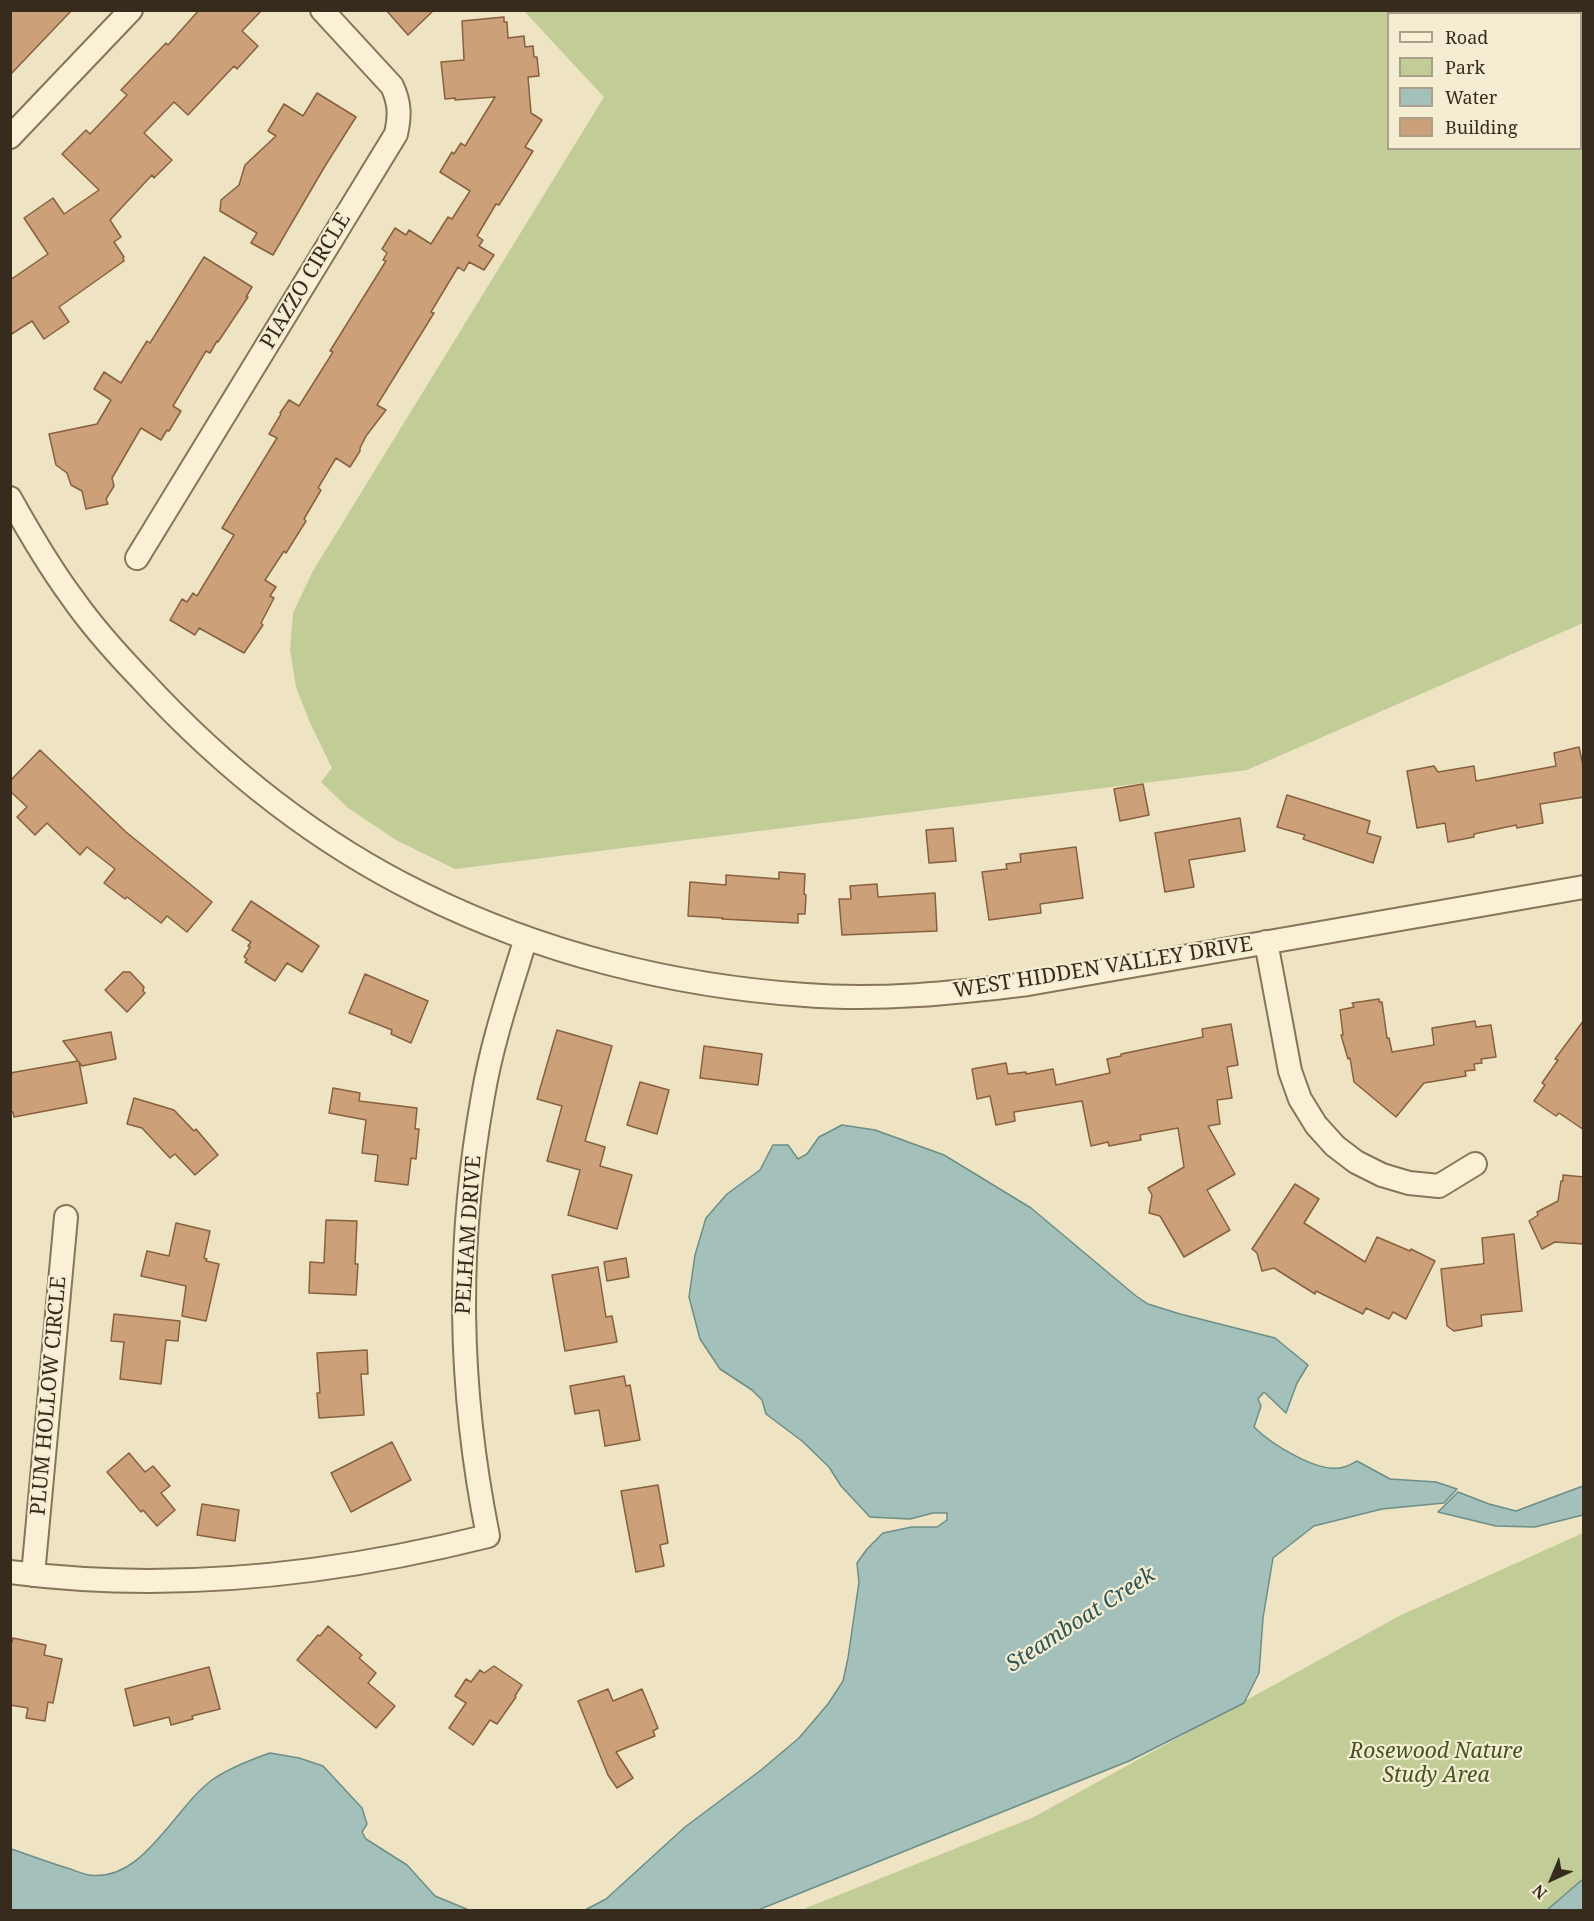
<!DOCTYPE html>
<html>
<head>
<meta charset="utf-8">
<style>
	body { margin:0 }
	#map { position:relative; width:1594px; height:1921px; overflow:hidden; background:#eee3c2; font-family:"Noto Serif",serif }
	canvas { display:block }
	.frame { position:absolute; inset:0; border:12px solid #372b1d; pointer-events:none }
	.legend { position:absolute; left:1387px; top:12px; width:195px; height:138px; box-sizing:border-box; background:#f5edd2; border:2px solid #a99f8a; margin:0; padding:8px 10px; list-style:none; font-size:18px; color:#372b1d }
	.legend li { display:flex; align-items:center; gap:12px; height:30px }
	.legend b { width:30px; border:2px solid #a99f8a }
	.north { position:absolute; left:1522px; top:1849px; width:60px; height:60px; -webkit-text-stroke:4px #f5edd2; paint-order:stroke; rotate:224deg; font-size:16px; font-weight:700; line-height:24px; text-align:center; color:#372b1d }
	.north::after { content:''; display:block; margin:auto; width:21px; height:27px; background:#372b1d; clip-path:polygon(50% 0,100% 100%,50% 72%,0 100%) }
</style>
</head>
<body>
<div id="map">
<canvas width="1594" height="1921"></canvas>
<div class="frame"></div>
<ul class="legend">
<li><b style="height:8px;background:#f9f0d5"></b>Road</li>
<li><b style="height:16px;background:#c2cc96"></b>Park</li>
<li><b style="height:16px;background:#a4c0ba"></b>Water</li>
<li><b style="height:16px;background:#cca078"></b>Building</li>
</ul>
<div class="north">N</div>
</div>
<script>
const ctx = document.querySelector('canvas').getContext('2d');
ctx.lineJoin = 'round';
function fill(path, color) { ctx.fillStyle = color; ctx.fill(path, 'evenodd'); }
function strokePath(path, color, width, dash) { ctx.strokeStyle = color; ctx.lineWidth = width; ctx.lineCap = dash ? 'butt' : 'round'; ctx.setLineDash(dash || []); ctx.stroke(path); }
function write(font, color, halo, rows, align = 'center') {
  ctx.font = font + ' "Noto Serif",serif'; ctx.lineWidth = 4.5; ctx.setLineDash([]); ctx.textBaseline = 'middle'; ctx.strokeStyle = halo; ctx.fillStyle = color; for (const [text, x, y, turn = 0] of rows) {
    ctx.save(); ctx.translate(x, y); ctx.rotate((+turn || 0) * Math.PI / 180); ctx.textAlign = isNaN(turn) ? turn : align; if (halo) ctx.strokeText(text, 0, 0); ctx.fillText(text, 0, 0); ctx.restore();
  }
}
fill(new Path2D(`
	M 524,11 L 1394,11 L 1395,13 L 1388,14 L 1388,148 L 1580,148 L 1581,104 L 1583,105 L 1583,623 L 1247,770 L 455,869 L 396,840 L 348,808 L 321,782 L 332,768 L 310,723 L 296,687 L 290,650 L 293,613 L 313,571 L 604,97 Z
	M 1583,1533 L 1583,1910 L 801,1910 L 1032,1818 L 1401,1615 Z`), '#c2cc96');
const water = new Path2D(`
	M 842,1125 L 875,1130 L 944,1155 L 1031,1208 L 1136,1296 L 1148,1304 L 1180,1314 L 1275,1338 L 1308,1365 L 1297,1383 L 1286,1413 L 1264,1392 L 1258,1399 L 1261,1406 L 1254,1427 C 1271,1444 1320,1475 1344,1467 C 1348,1466 1353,1463 1357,1461 L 1390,1479 L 1436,1482 L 1457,1489 L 1444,1503 L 1382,1509 L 1314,1526 L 1273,1558 L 1263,1618 L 1259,1673 L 1244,1703 L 1129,1761 L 758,1910 L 585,1910 L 606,1899 L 685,1827 L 761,1770 L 799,1738 L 828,1704 L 843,1681 L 848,1658 L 859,1582 L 857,1563 L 867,1549 L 883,1533 L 912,1527 L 937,1527 L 947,1520 L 947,1513 L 933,1513 L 910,1519 L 870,1517 L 841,1486 L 829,1467 L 802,1441 L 766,1414 L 762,1400 L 752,1390 L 720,1369 L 700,1339 L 689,1297 L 695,1255 L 706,1218 L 727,1194 L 760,1170 L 773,1145 L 788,1145 L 798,1159 L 807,1154 L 819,1137 Z
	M 1583,1486 L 1583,1515 L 1535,1527 L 1496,1526 L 1438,1512 L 1458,1492 L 1489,1504 L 1516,1511 Z
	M 270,1753 L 299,1758 L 323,1766 L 362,1808 L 367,1824 L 362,1832 L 366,1839 L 407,1865 L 435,1896 L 469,1910 L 11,1910 L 11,1849 C 29,1855 48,1862 67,1868 C 74,1870 82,1874 89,1875 C 143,1883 174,1808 212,1780 C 229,1768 250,1760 270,1753 Z
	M 1583,1879 L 1583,1910 L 1547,1910 Z`);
fill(water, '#a4c0ba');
strokePath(water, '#6b8e88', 1.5);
const building = new Path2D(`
	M 10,10 L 72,10 L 10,75 Z
	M 199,10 L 262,10 L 242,31 L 258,46 L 237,69 L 234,66 L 188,115 L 174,102 L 144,133 L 172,160 L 154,178 L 152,175 L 110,220 L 121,237 L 114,242 L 124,257 L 123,258 L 124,261 L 59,307 L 69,322 L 44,339 L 32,321 L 10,335 L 10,280 L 48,254 L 24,218 L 53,198 L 64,214 L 99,190 L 62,154 L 86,130 L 90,134 L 127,95 L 121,90 L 166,43 L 168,45 Z
	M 386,10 L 434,10 L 408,35 Z
	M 504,17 L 504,22 L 507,22 L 508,38 L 524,36 L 525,47 L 533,46 L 534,57 L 537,57 L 539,76 L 528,77 L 531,113 L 542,120 L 525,147 L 533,151 L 499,205 L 496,204 L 477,236 L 483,240 L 479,246 L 494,255 L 484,270 L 469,262 L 464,271 L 458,267 L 431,312 L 434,313 L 377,405 L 386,410 L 366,436 L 360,448 L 360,451 L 350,467 L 336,458 L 318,488 L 321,490 L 304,519 L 306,521 L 286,553 L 284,551 L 265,580 L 276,587 L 270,596 L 274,598 L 261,623 L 263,625 L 244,653 L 199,628 L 195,635 L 170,620 L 182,599 L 187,602 L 193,593 L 197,596 L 234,535 L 222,528 L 277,438 L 269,434 L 281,414 L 280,413 L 289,400 L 299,406 L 333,352 L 330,351 L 386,261 L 383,260 L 387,253 L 382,249 L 395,228 L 406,235 L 409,230 L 431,244 L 448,217 L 452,219 L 470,191 L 440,172 L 452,152 L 454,154 L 461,143 L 465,146 L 495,97 L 455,100 L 455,98 L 445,99 L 441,62 L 464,60 L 462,21 Z
	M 317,93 L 356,117 L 325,166 L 273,255 L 251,243 L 257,233 L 220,211 L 221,200 L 239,185 L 245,165 L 276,136 L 268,131 L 284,104 L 303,116 Z
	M 204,257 L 252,287 L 246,297 L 248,297 L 218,342 L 217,341 L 210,353 L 206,351 L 173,406 L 181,411 L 169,431 L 167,430 L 161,440 L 141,428 L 112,478 L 114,486 L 106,499 L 108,504 L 86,509 L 82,491 L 71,485 L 67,473 L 56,465 L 49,434 L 97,424 L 111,400 L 94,389 L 104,372 L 121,383 L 147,341 L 150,343 Z
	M 1579,747 L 1584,770 L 1584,797 L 1540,804 L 1543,823 L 1517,828 L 1516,825 L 1474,834 L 1474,837 L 1448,842 L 1445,823 L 1417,828 L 1407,771 L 1434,766 L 1438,772 L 1474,766 L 1476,781 L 1556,766 L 1554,753 Z
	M 40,750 L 126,832 L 212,902 L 187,932 L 167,916 L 161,923 L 127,897 L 125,899 L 104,883 L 115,869 L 87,847 L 80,855 L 47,823 L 35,835 L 17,817 L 27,807 L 10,791 L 10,781 Z
	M 1143,784 L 1149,815 L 1120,821 L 1114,789 Z
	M 1287,795 L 1370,821 L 1367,833 L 1381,837 L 1373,863 L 1303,839 L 1305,835 L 1277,827 Z
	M 1240,818 L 1245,851 L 1189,860 L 1194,887 L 1165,892 L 1155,833 Z
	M 953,828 L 956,861 L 929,863 L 926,830 Z
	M 1076,847 L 1083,898 L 1040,904 L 1041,913 L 989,920 L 982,872 L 1007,869 L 1006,864 L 1021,862 L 1020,854 Z
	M 779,872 L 805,874 L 804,894 L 806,895 L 805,914 L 798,914 L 798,923 L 722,919 L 723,918 L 688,916 L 690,882 L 726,885 L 726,875 L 779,879 Z
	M 877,884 L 878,897 L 935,893 L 937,931 L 842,935 L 839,899 L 851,899 L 850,886 Z
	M 251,901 L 319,946 L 302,972 L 287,963 L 275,981 L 245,962 L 247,959 L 244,957 L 250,947 L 248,946 L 251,942 L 232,930 Z
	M 123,972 L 130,972 L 144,987 L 143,991 L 145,993 L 127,1012 L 105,990 Z
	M 365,974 L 428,1001 L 411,1043 L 391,1034 L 392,1030 L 349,1013 Z
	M 1379,999 L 1379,1002 L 1382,1002 L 1387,1038 L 1389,1038 L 1392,1052 L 1434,1045 L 1432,1028 L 1475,1021 L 1476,1027 L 1491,1025 L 1496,1057 L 1481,1059 L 1482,1063 L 1474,1064 L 1475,1070 L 1465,1071 L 1466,1076 L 1424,1083 L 1396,1117 L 1354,1082 L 1350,1058 L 1348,1059 L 1341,1035 L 1343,1035 L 1340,1010 L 1354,1007 L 1352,1003 Z
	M 1584,1020 L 1584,1130 L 1559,1113 L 1556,1116 L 1534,1101 L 1545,1085 L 1542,1083 L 1558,1060 L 1555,1059 Z
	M 1231,1024 L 1238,1065 L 1227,1067 L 1232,1098 L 1217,1100 L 1220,1124 L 1208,1126 L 1235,1174 L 1207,1190 L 1230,1230 L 1184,1257 L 1160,1216 L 1149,1213 L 1152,1195 L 1148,1188 L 1184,1167 L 1178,1128 L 1140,1135 L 1141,1140 L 1109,1146 L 1108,1142 L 1091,1146 L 1082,1101 L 1014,1112 L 1015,1121 L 996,1125 L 990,1096 L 977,1099 L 972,1069 L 1006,1063 L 1008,1074 L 1026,1072 L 1026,1074 L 1053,1069 L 1056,1085 L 1110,1073 L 1107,1059 L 1121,1056 L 1121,1054 L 1203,1037 L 1202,1029 Z
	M 557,1030 L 612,1046 L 585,1141 L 605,1147 L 600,1166 L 632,1175 L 617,1229 L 568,1215 L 580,1170 L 547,1161 L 562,1106 L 537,1099 Z
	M 111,1032 L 116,1059 L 82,1066 L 79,1062 L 87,1103 L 14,1117 L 13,1112 L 10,1112 L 10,1073 L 78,1061 L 63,1041 Z
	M 704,1046 L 762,1054 L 758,1085 L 700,1078 Z
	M 640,1082 L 669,1090 L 657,1134 L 627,1125 Z
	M 333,1088 L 360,1093 L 359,1101 L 417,1108 L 415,1129 L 419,1129 L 416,1159 L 411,1158 L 408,1185 L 375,1181 L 378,1155 L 362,1153 L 366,1120 L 329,1113 Z
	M 134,1098 L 174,1110 L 194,1131 L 196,1129 L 218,1155 L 195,1175 L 175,1154 L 170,1158 L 142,1128 L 127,1124 Z
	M 1563,1175 L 1584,1177 L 1584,1244 L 1555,1242 L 1542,1249 L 1529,1221 L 1538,1215 L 1537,1212 L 1558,1201 L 1561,1181 L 1563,1181 Z
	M 1295,1184 L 1319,1199 L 1304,1223 L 1365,1262 L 1377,1237 L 1410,1251 L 1411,1249 L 1435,1261 L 1406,1319 L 1393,1312 L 1389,1319 L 1366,1308 L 1363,1314 L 1316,1291 L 1315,1294 L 1274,1268 L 1262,1271 L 1257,1253 L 1252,1249 Z
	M 326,1220 L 357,1221 L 355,1264 L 358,1264 L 356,1295 L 309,1293 L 310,1262 L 324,1263 Z
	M 176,1223 L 210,1231 L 204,1258 L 207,1259 L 206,1261 L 219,1264 L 206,1321 L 182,1316 L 186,1286 L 141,1276 L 147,1251 L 169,1256 Z
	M 1514,1234 L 1522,1311 L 1481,1315 L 1482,1326 L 1454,1331 L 1447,1326 L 1441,1269 L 1482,1264 L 1484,1263 L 1482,1238 Z
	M 626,1258 L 629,1277 L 607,1281 L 604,1262 Z
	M 598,1267 L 606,1317 L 612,1316 L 617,1342 L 565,1351 L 552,1275 Z
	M 114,1314 L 180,1321 L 178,1341 L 166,1340 L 161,1384 L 120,1379 L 124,1342 L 111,1341 Z
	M 367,1350 L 368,1374 L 361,1374 L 364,1415 L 319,1418 L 317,1393 L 320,1393 L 317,1353 Z
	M 624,1376 L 626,1386 L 630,1385 L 640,1440 L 605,1446 L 599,1410 L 575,1414 L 570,1386 Z
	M 392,1442 L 411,1480 L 351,1512 L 331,1473 Z
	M 129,1453 L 145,1472 L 153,1466 L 170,1486 L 161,1493 L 175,1510 L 157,1526 L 143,1510 L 141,1512 L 107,1472 Z
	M 658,1485 L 668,1543 L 660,1545 L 664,1566 L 636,1572 L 621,1491 Z
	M 202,1504 L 239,1510 L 235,1541 L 197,1535 Z
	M 328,1626 L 362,1655 L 359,1658 L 376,1673 L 368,1683 L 395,1706 L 376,1728 L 297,1660 L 318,1635 L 320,1636 Z
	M 13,1638 L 46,1645 L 44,1655 L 62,1659 L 53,1703 L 48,1702 L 45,1721 L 26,1718 L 28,1708 L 10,1705 L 10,1648 Z
	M 494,1666 L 522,1685 L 515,1696 L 516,1697 L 497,1724 L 490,1720 L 473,1745 L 449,1728 L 466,1703 L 455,1696 L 466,1679 L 471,1682 L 480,1670 L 484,1673 Z
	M 209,1667 L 220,1709 L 192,1716 L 193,1719 L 171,1725 L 169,1717 L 134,1726 L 125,1689 Z
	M 608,1689 L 613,1701 L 642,1689 L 658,1728 L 653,1731 L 655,1736 L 616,1752 L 633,1778 L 617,1788 L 608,1775 L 578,1701 Z`);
fill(building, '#cca078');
strokePath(building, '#87603f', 1.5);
const minor = new Path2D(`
	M 10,137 L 131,10
	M 10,498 C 29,532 48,565 71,596 C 91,625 116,653 141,679 C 221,766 316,842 422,894 C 541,953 673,986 805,995 C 880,1001 954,993 1028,984 L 1584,887
	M 137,558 L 396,134 C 400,116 400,103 392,86 L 322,10
	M 1266,942 L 1290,1071 L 1300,1099 L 1316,1125 L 1335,1146 L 1356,1162 L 1382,1175 L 1409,1183 L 1439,1186 L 1475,1164
	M 10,1572 C 170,1593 333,1575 488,1536 C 458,1387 456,1245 483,1096 C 492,1042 510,990 526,938
	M 33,1575 L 66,1217`);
strokePath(minor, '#877559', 26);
strokePath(minor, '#f9f0d5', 22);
write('21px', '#372b1d', '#f5edd2', [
	["PIAZZO CIRCLE",306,281,-59],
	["WEST HIDDEN VALLEY DRIVE",1103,968,-9],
	["PELHAM DRIVE",469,1235,-86],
	["PLUM HOLLOW CIRCLE",49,1396,-85]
]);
write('italic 21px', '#455424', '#f5edd2', [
	["Rosewood Nature",1436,1752],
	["Study Area",1436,1776]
]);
write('italic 22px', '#2d5757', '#f5edd2', [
	["Steamboat Creek",1081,1620,-33]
]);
</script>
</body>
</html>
